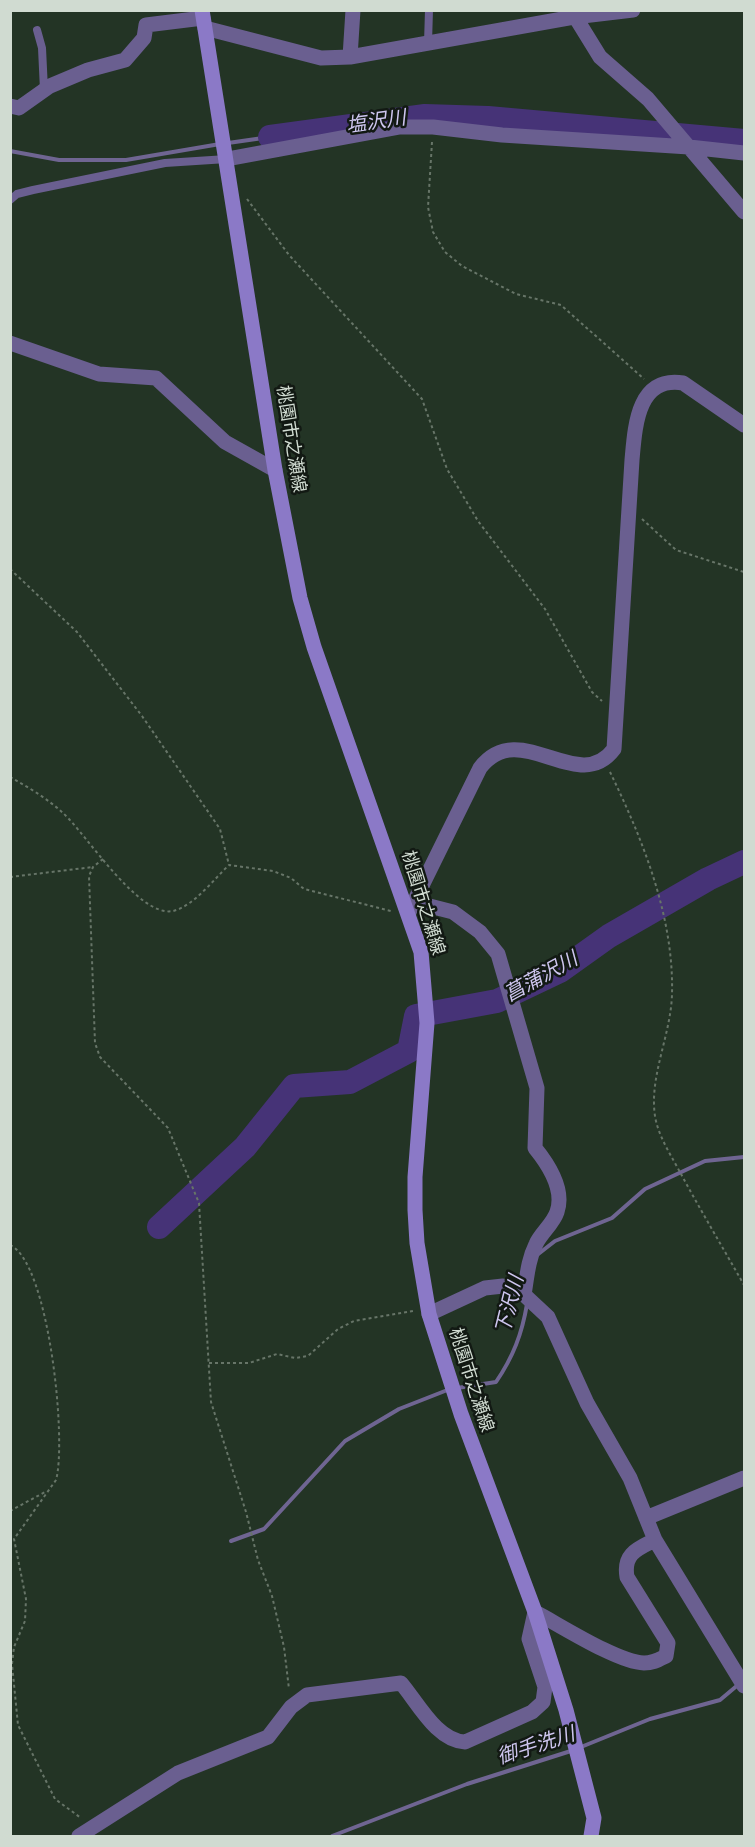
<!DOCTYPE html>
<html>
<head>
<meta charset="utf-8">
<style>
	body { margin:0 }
	#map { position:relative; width:755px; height:1847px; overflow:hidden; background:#233425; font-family:Raleway,sans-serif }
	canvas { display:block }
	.frame { position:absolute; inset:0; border:12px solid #d0dbd1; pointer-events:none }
</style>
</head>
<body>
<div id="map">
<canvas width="755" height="1847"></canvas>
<div class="frame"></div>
</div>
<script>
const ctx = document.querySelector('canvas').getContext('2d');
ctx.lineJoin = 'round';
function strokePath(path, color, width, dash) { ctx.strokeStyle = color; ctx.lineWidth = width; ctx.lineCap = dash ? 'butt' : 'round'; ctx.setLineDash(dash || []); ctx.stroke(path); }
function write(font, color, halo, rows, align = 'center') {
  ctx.font = font + ' Raleway,"Noto Sans JP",sans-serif'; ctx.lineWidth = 5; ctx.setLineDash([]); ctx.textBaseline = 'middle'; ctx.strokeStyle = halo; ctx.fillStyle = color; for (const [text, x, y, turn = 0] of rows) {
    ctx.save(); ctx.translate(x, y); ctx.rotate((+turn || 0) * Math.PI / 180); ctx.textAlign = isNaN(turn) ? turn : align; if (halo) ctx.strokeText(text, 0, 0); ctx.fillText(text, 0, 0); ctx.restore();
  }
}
strokePath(new Path2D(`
	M 228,143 L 270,137
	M 10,151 L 59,160 L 126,160 L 220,144
	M 537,1255 L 555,1241 L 612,1218 L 645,1189 L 705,1161 L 744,1157
	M 457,1388 L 496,1382 C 513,1357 522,1334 527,1304
	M 231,1541 L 264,1529 L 345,1441 L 399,1409 L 450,1389
	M 581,1747 L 650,1719 L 720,1700 L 739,1684
	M 332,1836 L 467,1784 L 574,1750`), '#6f6592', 4);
strokePath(new Path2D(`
	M 270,137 L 425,116 L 488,118 L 744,141
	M 159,1227 L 245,1147 L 294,1086 L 350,1082 L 409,1051 L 416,1016 L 497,1001 L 560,971 L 609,936 L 708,879 L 744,862`), '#463377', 24);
strokePath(new Path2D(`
	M 432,142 L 428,207 L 433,232 L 445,252 L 462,266 L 516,294 L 561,305 L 644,379
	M 247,199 L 289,255 L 422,399 L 447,469 L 478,521 L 545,609 L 592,692 L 602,701
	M 642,519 L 676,550 L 744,572
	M 10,569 L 77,632 L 142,716 L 220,829 L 229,865
	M 610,772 C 643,840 674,917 672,994 C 671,1035 649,1076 655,1116 C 658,1136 672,1157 681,1174 C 701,1211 723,1248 744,1285
	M 10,777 C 28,787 48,799 63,813 C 87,835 139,918 173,911 C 194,906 214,879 229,865 L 273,871 L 291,878 L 304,889 L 391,911
	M 103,859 L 93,867 L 89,876 L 95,1043 L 100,1057 L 168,1128 L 199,1203 L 211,1402 L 246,1512 L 258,1560 L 272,1596 L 284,1647 L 289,1689
	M 10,877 L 93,867
	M 10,1245 C 49,1262 67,1441 56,1480 L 14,1539 L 26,1599 L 25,1621 L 14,1647 L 12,1664 L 18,1725 L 55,1799 L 81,1818
	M 209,1363 L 249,1363 L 277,1354 L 295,1358 L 308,1356 L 338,1329 L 354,1321 L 413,1311
	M 10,1511 L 45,1492`), '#677568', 2, [3, 3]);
strokePath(new Path2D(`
	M 37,30 L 42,48 L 44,90
	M 428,43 L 429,10
	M 10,200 L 17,194 L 33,190 L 165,163 L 227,159`), '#6a5f90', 8);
strokePath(new Path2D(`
	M 571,10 L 600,57 L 648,99 L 744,212
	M 205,28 L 321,58 L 350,57 L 574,17 L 633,10
	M 350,57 L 353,10
	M 10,106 L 19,108 L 50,86 L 88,70 L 125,60 L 144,38 L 146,25 L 203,18
	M 227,159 L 400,127 L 433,127 L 502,135 L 689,147 L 744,153
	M 10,343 L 99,374 L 156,378 L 225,442 L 275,470
	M 414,902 L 453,912 L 480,932 L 498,954 L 537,1088 L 535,1148 C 548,1164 565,1189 557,1212 C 553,1224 541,1233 536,1244 C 528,1260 527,1277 524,1295
	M 409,912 L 480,768 C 520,716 578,797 614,749 L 632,460 C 635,427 637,376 683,383 L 744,425
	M 429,1314 L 485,1288 L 503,1286 L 518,1289 L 548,1317 L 587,1403 L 630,1478 L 655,1540 L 744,1686
	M 646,1518 L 744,1478
	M 79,1836 L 178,1773 L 268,1737 L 291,1707 L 307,1695 L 401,1683 C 418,1703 437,1741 465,1742 L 532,1712 L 543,1702 L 545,1687 L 529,1639 L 535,1612 C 560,1625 617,1662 644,1663 C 653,1663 658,1660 666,1656 L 668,1643 L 627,1577 C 623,1554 637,1549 655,1540`), '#6a5f90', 15);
strokePath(new Path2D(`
	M 202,10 L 275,470 L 300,598 L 314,647 L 421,952 L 427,1023 L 415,1177 L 415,1210 L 417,1243 L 429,1314 L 461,1414 L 535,1612 L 566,1710 L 594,1818 L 591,1836`), '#8b79c7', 15);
write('18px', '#d0dbd1', '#121913', [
	["桃園市之瀬線",291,439,81],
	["桃園市之瀬線",423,903,73],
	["桃園市之瀬線",471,1380,72]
]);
write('italic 20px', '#cec6ef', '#121913', [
	["塩沢川",376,122,-8],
	["菖蒲沢川",541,977,-29],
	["下沢川",510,1305,-76],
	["御手洗川",536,1746,-18]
]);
</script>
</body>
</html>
